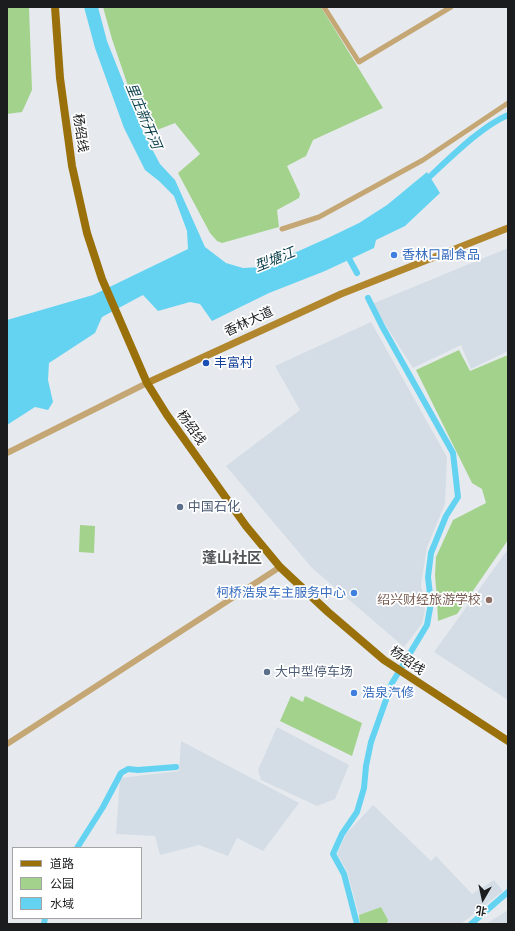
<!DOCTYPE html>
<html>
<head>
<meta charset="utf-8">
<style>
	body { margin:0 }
	#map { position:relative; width:515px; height:931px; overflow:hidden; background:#e6eaee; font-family:"Open Sans","Noto Sans SC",sans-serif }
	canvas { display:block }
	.frame { position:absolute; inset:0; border:8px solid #1b1c1e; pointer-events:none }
	.legend { position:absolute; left:12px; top:847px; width:130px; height:72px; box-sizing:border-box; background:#fff; border:1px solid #a4a4a5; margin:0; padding:5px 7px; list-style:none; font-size:12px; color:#1b1c1e }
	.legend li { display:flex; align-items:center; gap:8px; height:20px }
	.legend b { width:20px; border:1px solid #a4a4a5 }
	.north { position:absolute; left:463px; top:879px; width:40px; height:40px; -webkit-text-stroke:3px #fff; paint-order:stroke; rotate:189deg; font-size:11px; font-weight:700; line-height:16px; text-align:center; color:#1b1c1e }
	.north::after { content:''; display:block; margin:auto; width:14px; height:18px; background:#1b1c1e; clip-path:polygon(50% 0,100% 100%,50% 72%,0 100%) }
</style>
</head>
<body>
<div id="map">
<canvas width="515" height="931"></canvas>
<div class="frame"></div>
<ul class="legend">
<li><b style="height:5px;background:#9a700b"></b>道路</li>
<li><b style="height:11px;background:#a2d28b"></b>公园</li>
<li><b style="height:11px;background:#64d3f1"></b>水域</li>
</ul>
<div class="north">北</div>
</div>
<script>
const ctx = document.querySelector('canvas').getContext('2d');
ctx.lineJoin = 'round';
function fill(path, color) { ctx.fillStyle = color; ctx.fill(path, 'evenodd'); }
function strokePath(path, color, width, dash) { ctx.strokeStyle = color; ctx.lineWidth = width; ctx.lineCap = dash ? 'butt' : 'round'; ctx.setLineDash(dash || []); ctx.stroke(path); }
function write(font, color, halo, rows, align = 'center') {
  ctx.font = font + ' "Open Sans","Noto Sans SC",sans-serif'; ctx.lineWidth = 3.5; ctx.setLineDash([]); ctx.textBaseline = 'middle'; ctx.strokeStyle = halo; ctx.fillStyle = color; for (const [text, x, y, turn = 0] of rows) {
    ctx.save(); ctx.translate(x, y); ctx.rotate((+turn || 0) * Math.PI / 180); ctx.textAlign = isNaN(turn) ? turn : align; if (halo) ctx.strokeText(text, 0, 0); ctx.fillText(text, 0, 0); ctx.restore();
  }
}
fill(new Path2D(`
	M 508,248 L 508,351 L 471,369 L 461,345 L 413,368 L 372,304 Z
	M 371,322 L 447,457 L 445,504 L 427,547 L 421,584 L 425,610 L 422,624 L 404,647 L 312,568 L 226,466 L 300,410 L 275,366 Z
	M 508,549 L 508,700 L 434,652 Z
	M 277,727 L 349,765 L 335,799 L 317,806 L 261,780 L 258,770 Z
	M 181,741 L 299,803 L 263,851 L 237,838 L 228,856 L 199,845 L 160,855 L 155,836 L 116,834 L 120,778 L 179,771 Z
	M 373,805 L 431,861 L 436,856 L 472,894 L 494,880 L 503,891 L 461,924 L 387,924 L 388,920 L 381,907 L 359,915 L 347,871 L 337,854 L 346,834 Z
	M 508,910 L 508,924 L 486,924 Z`), '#d4dde6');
fill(new Path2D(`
	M 7,7 L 29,7 L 32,90 L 22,112 L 7,114 Z
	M 103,7 L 321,7 L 383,108 L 313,140 L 306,156 L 287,166 L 300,194 L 299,198 L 277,210 L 279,227 L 222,243 L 217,241 L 210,233 L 178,173 L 200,154 L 175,123 L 157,130 L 148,130 L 128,86 L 112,39 Z
	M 459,350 L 470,371 L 508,355 L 508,540 L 457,614 L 438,621 L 437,599 L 435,575 L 436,557 L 453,520 L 486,503 L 482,489 L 472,483 L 416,370 Z
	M 80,525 L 95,526 L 94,553 L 79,552 Z
	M 291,696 L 303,702 L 305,696 L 362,723 L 352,756 L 280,721 Z
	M 381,907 L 388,920 L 387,924 L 360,924 L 359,915 Z`), '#a2d28b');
fill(new Path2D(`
	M 84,7 L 98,7 L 107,41 L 143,132 L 160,164 L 175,180 L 205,247 L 226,263 L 243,268 L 263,267 L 330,237 L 359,223 L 387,205 L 427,172 L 440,193 L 405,226 L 376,240 L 374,248 L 325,271 L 269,293 L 212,321 L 200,304 L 190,302 L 158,311 L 143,295 L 102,317 L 95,333 L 49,363 L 48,380 L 53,402 L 48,410 L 35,407 L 7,425 L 7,320 L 93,295 L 188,249 L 187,231 L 174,196 L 159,181 L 145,170 L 124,128 L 95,48 Z`), '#64d3f1');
strokePath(new Path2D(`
	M 425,181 C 448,160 480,127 508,115
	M 346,253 L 357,273
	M 77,848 L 103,807 L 121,773 L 128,769 L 138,770 L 176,767
	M 44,924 L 45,918
	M 357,924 L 344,874 L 333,854 L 342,834 L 357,812 L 364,788 L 366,766 L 371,742 L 392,683 L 427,625 L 431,603 L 428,577 L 431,553 L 446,516 L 458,497 L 453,453 L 382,326 L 368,298
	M 471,924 L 508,892`), '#64d3f1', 6);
strokePath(new Path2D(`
	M 324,7 L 359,62 L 451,7
	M 282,229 L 319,217 L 423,160 L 508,103`), '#c4a774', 5);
strokePath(new Path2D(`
	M 7,453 L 147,383
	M 7,744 L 280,567`), '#c4a774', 6);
strokePath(new Path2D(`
	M 147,383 L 341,294 L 508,228`), '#b1862d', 7);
strokePath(new Path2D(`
	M 55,7 L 60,78 L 72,166 L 87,233 L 102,279 L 147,383 L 167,415 L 246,526 L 280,567 L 328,612 L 384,660 L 508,741`), '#9a700b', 8);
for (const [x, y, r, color] of [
	[394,255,4,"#3f7fe0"],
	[206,363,4,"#1a4fb4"],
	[180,507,4,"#5c6f8a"],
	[354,593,4,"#3f7fe0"],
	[489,600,4,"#8d6e63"],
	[267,672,4,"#5c6f8a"],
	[354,693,4,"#3f7fe0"]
]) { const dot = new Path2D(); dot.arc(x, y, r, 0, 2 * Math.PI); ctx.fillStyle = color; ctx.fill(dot); strokePath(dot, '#fff', 1.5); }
write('13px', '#1b1c1e', '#fff', [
	["杨绍线",80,133,82],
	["香林大道",249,322,-25],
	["杨绍线",191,428,54],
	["杨绍线",407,661,35]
]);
write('13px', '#366cbe', '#fff', [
	["香林口副食品",402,255],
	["柯桥浩泉车主服务中心",346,593,"right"],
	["浩泉汽修",362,693]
], 'left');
write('13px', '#164399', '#fff', [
	["丰富村",214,363]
], 'left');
write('13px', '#4e5e75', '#fff', [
	["中国石化",188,507],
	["大中型停车场",275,672]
], 'left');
write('13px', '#785e54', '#fff', [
	["绍兴财经旅游学校",481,600]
], 'right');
write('italic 14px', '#083d49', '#fff', [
	["里庄新开河",143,116,67],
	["型塘江",275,260,-22]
]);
write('bold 15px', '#54575a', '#fff', [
	["蓬山社区",232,559]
]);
</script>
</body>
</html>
